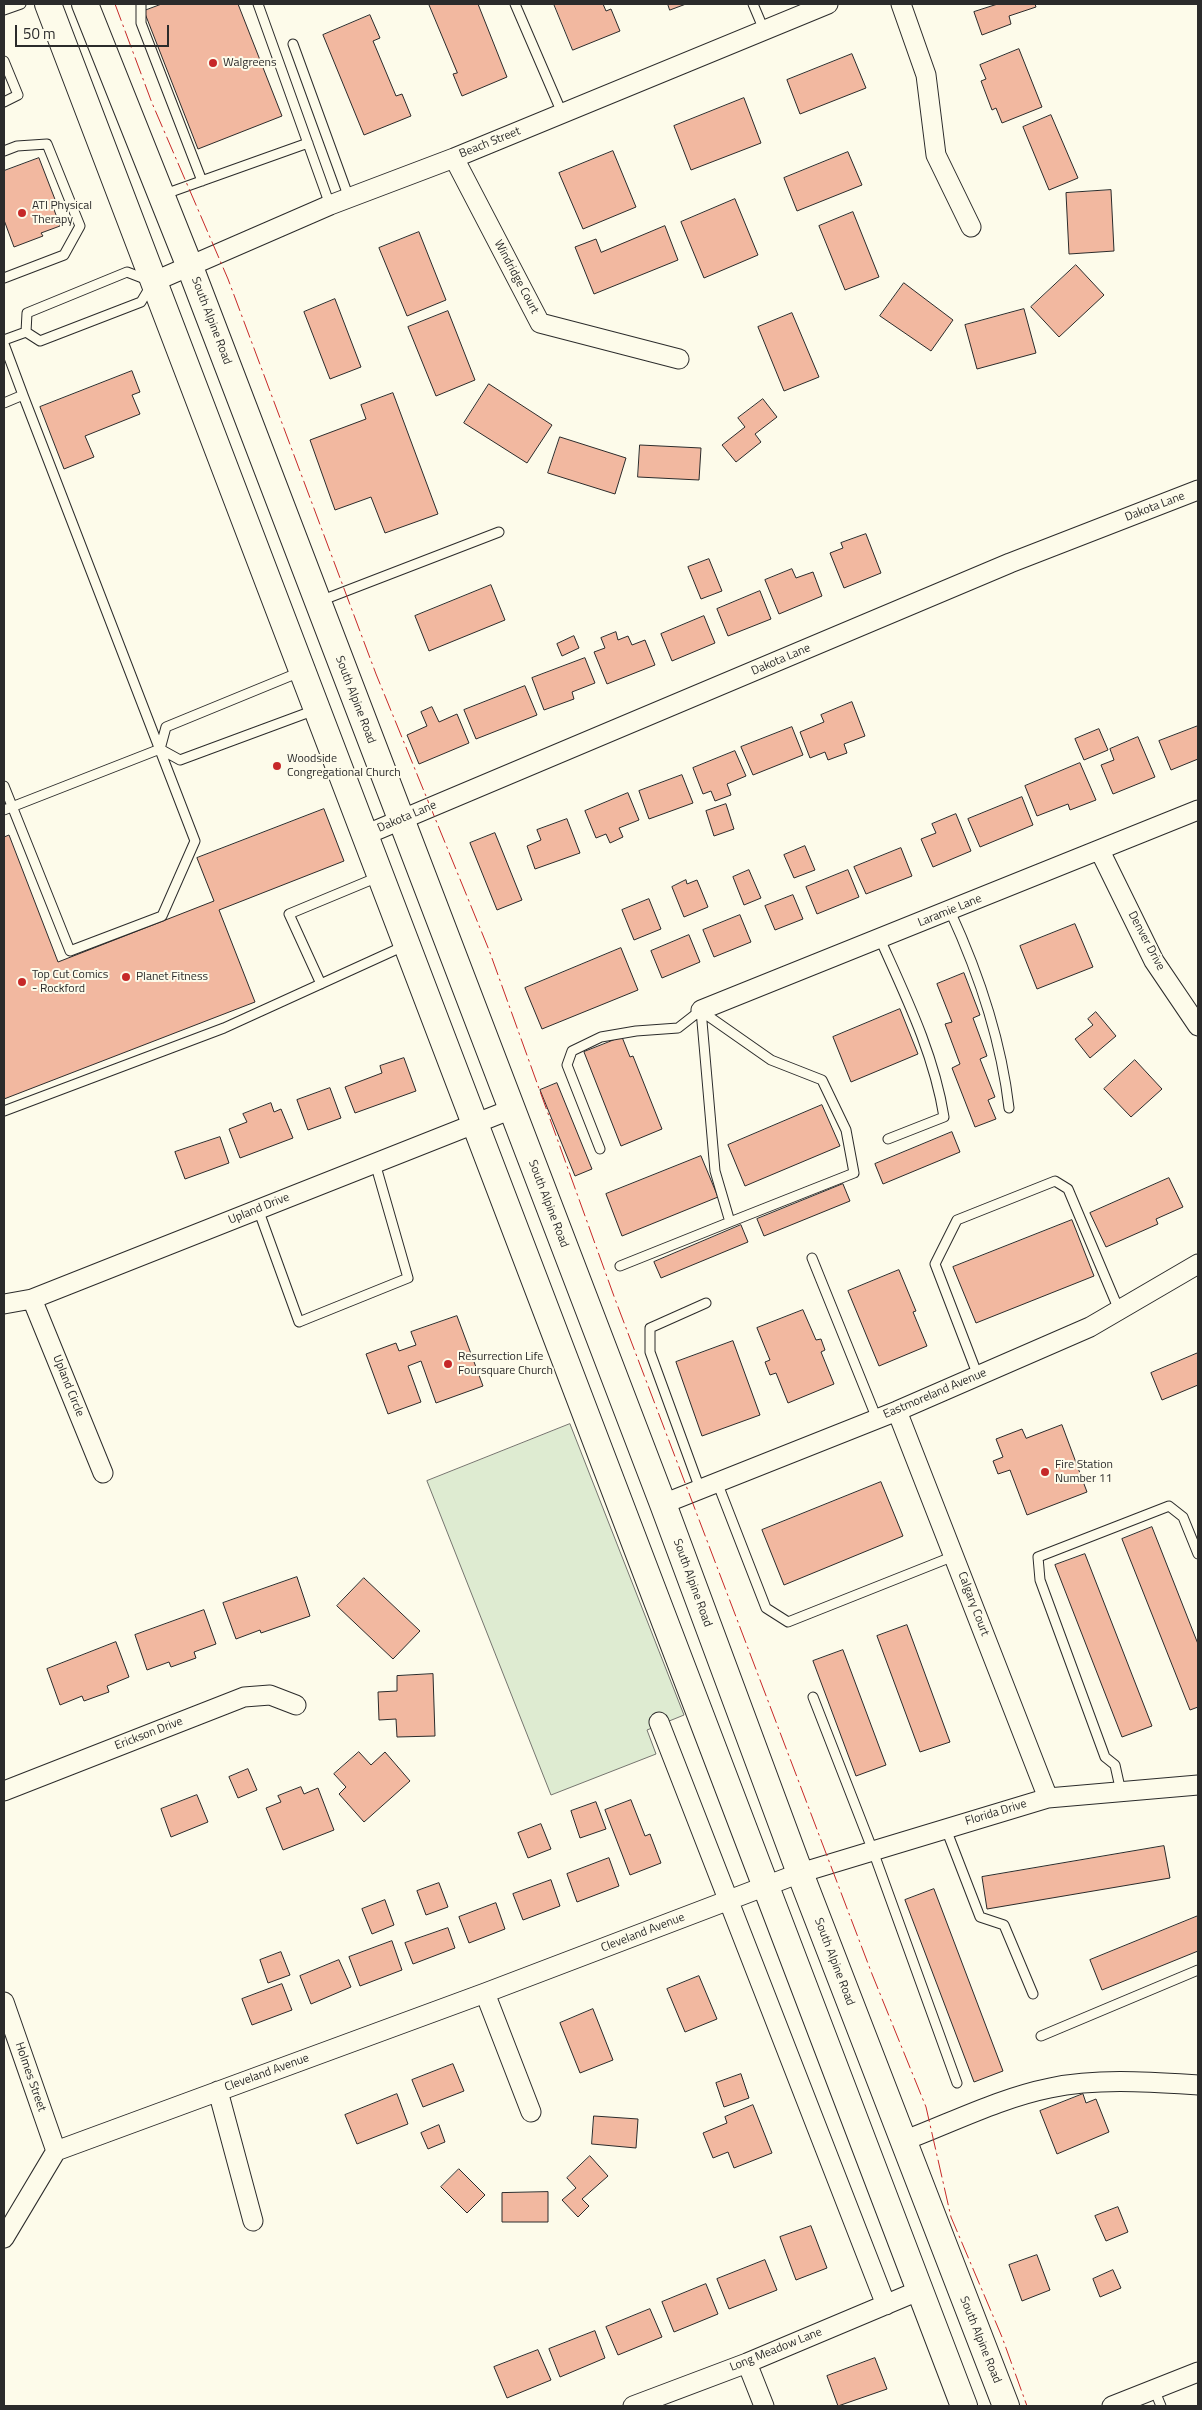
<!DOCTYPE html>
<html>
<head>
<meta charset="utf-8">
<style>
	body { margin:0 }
	#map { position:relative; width:1202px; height:2410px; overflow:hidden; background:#fdfbea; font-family:"Titillium Web",sans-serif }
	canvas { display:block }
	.frame { position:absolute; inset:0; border:5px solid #2b2b2b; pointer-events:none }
	.scale { position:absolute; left:15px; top:25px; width:154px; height:22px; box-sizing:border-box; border:2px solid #2b2b2b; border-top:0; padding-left:6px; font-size:15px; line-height:18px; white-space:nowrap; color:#2b2b2b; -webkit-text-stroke:4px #fdfbea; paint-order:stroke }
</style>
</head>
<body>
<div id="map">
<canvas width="1202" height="2410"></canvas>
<div class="frame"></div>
<div class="scale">50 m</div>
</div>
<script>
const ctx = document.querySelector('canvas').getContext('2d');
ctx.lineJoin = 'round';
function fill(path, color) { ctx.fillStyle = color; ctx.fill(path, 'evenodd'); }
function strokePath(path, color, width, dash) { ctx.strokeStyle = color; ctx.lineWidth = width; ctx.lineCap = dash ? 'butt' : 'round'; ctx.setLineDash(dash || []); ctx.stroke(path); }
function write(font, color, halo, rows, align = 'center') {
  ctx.font = font + ' "Titillium Web",sans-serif'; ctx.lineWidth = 4; ctx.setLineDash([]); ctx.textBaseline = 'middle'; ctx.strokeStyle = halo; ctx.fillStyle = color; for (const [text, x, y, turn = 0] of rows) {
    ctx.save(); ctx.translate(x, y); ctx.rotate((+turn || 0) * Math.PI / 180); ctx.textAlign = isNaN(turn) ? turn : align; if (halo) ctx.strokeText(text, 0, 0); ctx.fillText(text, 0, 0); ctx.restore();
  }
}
const green = new Path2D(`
	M 570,1424 L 684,1715 L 647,1730 L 656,1754 L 551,1795 L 427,1481 Z`);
fill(green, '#deebd1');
strokePath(green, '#74746e', 1);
const building = new Path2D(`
	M 162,4 L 238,4 L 282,116 L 198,149 L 144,11 Z
	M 429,4 L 478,4 L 507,77 L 462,96 L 453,74 L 457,73 Z
	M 554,4 L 603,4 L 606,11 L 611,9 L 620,31 L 573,50 Z
	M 668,4 L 686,4 L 670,10 Z
	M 998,4 L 1035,4 L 1036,7 L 1009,16 L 1011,24 L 982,35 L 974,12 Z
	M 370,15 L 380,38 L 373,41 L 396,96 L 402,94 L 411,116 L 364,135 L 323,35 Z
	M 1019,49 L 1042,107 L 1002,123 L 996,108 L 992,110 L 981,81 L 986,79 L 980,65 Z
	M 852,54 L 866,88 L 800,114 L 787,80 Z
	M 744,98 L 761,143 L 691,170 L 674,126 Z
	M 1051,115 L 1078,178 L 1049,190 L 1023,127 Z
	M 613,151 L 636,207 L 583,229 L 559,173 Z
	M 848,152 L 862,185 L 797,211 L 784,178 Z
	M 39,158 L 56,202 L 52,204 L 60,226 L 41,233 L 43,236 L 14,247 L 4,220 L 4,171 Z
	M 1111,190 L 1114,251 L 1069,254 L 1066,193 Z
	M 735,199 L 758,255 L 704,278 L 681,222 Z
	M 853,212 L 879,277 L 845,290 L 819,226 Z
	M 665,226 L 678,260 L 594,294 L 575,247 L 596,239 L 601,252 Z
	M 419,232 L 446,300 L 407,316 L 379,248 Z
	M 1076,265 L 1104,295 L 1059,337 L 1031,307 Z
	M 904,283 L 953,320 L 931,351 L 880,316 Z
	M 335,299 L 361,367 L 330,379 L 304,312 Z
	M 1024,309 L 1036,353 L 977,369 L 965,325 Z
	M 448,311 L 475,380 L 436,396 L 408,327 Z
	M 792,313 L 819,377 L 784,391 L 758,327 Z
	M 132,371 L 140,392 L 132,395 L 140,414 L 85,436 L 94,457 L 64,469 L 40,407 Z
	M 489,384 L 552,425 L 527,463 L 464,423 Z
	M 393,393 L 438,514 L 385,533 L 371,497 L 335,510 L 310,440 L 366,419 L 361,405 Z
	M 763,399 L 777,417 L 755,434 L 761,442 L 736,462 L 722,445 L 745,427 L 738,418 Z
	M 560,437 L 626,458 L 615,494 L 548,473 Z
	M 640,445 L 701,448 L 699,480 L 638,477 Z
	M 866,534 L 881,573 L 844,588 L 830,553 L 843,548 L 841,543 Z
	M 709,559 L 722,591 L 701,599 L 688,567 Z
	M 792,569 L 796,578 L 813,572 L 822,596 L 779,614 L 765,580 Z
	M 491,585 L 505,620 L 429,651 L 415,616 Z
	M 760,591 L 771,619 L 728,636 L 717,609 Z
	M 704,616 L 715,643 L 672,661 L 661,634 Z
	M 616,632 L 618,640 L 628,636 L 632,645 L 645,640 L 655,665 L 607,684 L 594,652 L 605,648 L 601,638 Z
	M 574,636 L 579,648 L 562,656 L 557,644 Z
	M 585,658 L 595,683 L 572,692 L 574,699 L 544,710 L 532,678 Z
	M 525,686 L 537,715 L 476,739 L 464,710 Z
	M 852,702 L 865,736 L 844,744 L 847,753 L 828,760 L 825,752 L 810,758 L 800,732 L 824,722 L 821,715 Z
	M 432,707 L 439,722 L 457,714 L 469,743 L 419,764 L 407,735 L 427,726 L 421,712 Z
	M 1198,726 L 1198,759 L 1171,770 L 1159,741 Z
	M 792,727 L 803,755 L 753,775 L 741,747 Z
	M 1099,729 L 1108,750 L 1084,760 L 1075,739 Z
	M 1138,737 L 1155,777 L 1113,794 L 1101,765 L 1114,760 L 1110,749 Z
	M 735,751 L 746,776 L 727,784 L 731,795 L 715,801 L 711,791 L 703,794 L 693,768 Z
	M 1080,763 L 1096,800 L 1070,810 L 1068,804 L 1037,816 L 1025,786 Z
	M 682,775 L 693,803 L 649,819 L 639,791 Z
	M 628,793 L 639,820 L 619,828 L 623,837 L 610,843 L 606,834 L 596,838 L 585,811 Z
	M 1022,797 L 1033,825 L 980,847 L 968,819 Z
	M 726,804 L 734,829 L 714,836 L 706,811 Z
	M 324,809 L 344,861 L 219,910 L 255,1002 L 4,1099 L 4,837 L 9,835 L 58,962 L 214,901 L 197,858 Z
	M 956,814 L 971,851 L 933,867 L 921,839 L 936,833 L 932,824 Z
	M 567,819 L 580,853 L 535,869 L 527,846 L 541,840 L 537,830 Z
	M 495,833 L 522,900 L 497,910 L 470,843 Z
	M 805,846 L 815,870 L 794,878 L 784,855 Z
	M 901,848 L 912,876 L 866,894 L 854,867 Z
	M 749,870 L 761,898 L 744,905 L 733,877 Z
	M 848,870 L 859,897 L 817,914 L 806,887 Z
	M 686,880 L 687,884 L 697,880 L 708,907 L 684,917 L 672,887 Z
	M 793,895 L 803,919 L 775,930 L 765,906 Z
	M 649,899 L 661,929 L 634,940 L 622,910 Z
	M 740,915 L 751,942 L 714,957 L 703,930 Z
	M 1075,924 L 1093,967 L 1037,989 L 1020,946 Z
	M 689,935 L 700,962 L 662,978 L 651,951 Z
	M 621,948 L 638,990 L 542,1029 L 525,988 Z
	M 964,973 L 980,1015 L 973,1018 L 987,1056 L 980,1059 L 995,1097 L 988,1100 L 996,1119 L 975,1127 L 952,1068 L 960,1064 L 945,1024 L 952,1022 L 937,984 Z
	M 900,1009 L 918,1054 L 851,1082 L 833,1037 Z
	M 1096,1012 L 1116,1036 L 1090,1058 L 1075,1039 L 1093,1025 L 1088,1019 Z
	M 622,1037 L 630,1057 L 633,1056 L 662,1129 L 621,1146 L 584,1052 Z
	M 404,1058 L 416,1091 L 355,1113 L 345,1087 L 382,1073 L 380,1066 Z
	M 1135,1060 L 1162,1089 L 1131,1117 L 1104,1089 Z
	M 557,1083 L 592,1169 L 575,1176 L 540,1090 Z
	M 330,1088 L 341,1118 L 308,1130 L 297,1100 Z
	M 271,1103 L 274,1112 L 281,1109 L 293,1138 L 240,1158 L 229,1129 L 247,1122 L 243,1114 Z
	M 822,1105 L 840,1146 L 745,1186 L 728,1145 Z
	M 952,1132 L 960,1152 L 883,1184 L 875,1164 Z
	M 220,1137 L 229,1163 L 185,1179 L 175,1152 Z
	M 701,1156 L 718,1197 L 622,1236 L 606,1194 Z
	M 1169,1178 L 1183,1207 L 1156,1219 L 1158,1224 L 1106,1247 L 1090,1213 Z
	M 843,1184 L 850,1201 L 764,1236 L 757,1219 Z
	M 1072,1220 L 1094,1276 L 976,1323 L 953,1267 Z
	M 741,1225 L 748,1242 L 661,1278 L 654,1262 Z
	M 899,1270 L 916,1311 L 913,1312 L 927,1346 L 879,1366 L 848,1291 Z
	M 803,1310 L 816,1340 L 821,1339 L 825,1350 L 821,1352 L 834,1384 L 788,1403 L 776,1373 L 770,1375 L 765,1362 L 770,1360 L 757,1328 Z
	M 457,1316 L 483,1386 L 436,1403 L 421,1361 L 408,1366 L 421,1402 L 388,1414 L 366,1354 L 396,1343 L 399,1351 L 416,1345 L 411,1332 Z
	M 733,1341 L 760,1415 L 702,1436 L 676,1362 Z
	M 1198,1353 L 1198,1385 L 1162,1400 L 1151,1373 Z
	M 1062,1425 L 1087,1492 L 1027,1515 L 1010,1470 L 998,1474 L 993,1461 L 1003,1457 L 996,1439 L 1022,1429 L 1026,1438 Z
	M 881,1482 L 903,1536 L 784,1585 L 762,1530 Z
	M 1152,1527 L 1198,1644 L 1198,1707 L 1190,1710 L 1122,1539 Z
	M 1085,1554 L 1152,1726 L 1122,1737 L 1055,1565 Z
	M 297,1577 L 310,1616 L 261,1633 L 260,1630 L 236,1639 L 223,1603 Z
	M 364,1578 L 420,1631 L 393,1659 L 337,1606 Z
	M 204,1610 L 216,1644 L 194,1652 L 196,1658 L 171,1667 L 169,1662 L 147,1670 L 135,1635 Z
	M 907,1625 L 950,1742 L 920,1752 L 877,1636 Z
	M 116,1642 L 129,1677 L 107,1686 L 109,1692 L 84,1701 L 82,1696 L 60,1705 L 47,1669 Z
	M 843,1650 L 886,1765 L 856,1776 L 813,1661 Z
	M 433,1674 L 435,1736 L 397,1737 L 396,1719 L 379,1720 L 378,1692 L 397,1691 L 397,1676 Z
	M 359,1752 L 371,1765 L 385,1752 L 410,1781 L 364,1822 L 339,1794 L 346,1787 L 334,1774 Z
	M 248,1769 L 257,1790 L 238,1798 L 229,1777 Z
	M 301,1787 L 304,1794 L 318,1788 L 334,1830 L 283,1850 L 266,1808 L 281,1802 L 278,1796 Z
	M 197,1795 L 208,1822 L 171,1837 L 161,1809 Z
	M 631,1800 L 645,1836 L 650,1834 L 661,1863 L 630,1875 L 605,1810 Z
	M 596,1802 L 606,1829 L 580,1838 L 571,1811 Z
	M 541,1824 L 551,1849 L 528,1858 L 518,1833 Z
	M 1164,1846 L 1170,1878 L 987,1909 L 982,1877 Z
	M 609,1858 L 619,1886 L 577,1902 L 567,1874 Z
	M 551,1880 L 560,1906 L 523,1920 L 513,1894 Z
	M 439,1883 L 448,1907 L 426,1915 L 417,1891 Z
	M 934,1889 L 1003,2071 L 974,2082 L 905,1900 Z
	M 385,1900 L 394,1925 L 372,1934 L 362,1909 Z
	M 496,1903 L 505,1929 L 469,1943 L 459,1917 Z
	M 1198,1916 L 1198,1951 L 1102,1990 L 1090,1960 Z
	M 448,1928 L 455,1948 L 413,1964 L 405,1943 Z
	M 392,1941 L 402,1970 L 360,1986 L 349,1957 Z
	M 281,1952 L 290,1975 L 268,1983 L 260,1960 Z
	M 339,1960 L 351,1987 L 311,2004 L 300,1976 Z
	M 699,1976 L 717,2019 L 685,2032 L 667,1989 Z
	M 282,1984 L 292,2010 L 252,2025 L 242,1999 Z
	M 593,2009 L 613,2060 L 580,2073 L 560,2023 Z
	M 453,2064 L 464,2091 L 423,2107 L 412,2080 Z
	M 741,2074 L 749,2098 L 724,2107 L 716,2083 Z
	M 397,2094 L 408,2124 L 357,2144 L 345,2115 Z
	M 1083,2094 L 1086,2103 L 1096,2099 L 1109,2132 L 1057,2154 L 1040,2111 Z
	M 753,2105 L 772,2153 L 734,2168 L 728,2152 L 713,2158 L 703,2133 L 727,2123 L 725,2117 Z
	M 594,2116 L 638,2119 L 636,2148 L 592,2144 Z
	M 439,2125 L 445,2142 L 428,2149 L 421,2133 Z
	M 590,2156 L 608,2176 L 582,2199 L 589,2206 L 578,2217 L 562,2200 L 576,2188 L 567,2178 Z
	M 459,2169 L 485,2195 L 467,2213 L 441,2187 Z
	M 548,2192 L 548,2222 L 502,2222 L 502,2193 Z
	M 1118,2207 L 1128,2232 L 1106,2241 L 1095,2216 Z
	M 811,2226 L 827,2268 L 796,2280 L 780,2237 Z
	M 1037,2255 L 1050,2290 L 1022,2301 L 1009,2265 Z
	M 765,2260 L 777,2290 L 729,2309 L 717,2279 Z
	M 1113,2270 L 1121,2288 L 1100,2297 L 1093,2279 Z
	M 706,2284 L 718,2314 L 674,2332 L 662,2302 Z
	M 650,2309 L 662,2337 L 618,2355 L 606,2327 Z
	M 595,2331 L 605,2358 L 560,2377 L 549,2349 Z
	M 538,2350 L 551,2380 L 507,2398 L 494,2367 Z
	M 875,2358 L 887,2389 L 838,2406 L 827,2376 Z`);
fill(building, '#f2b8a0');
strokePath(building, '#2b2b2b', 1);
const service = new Path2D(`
	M 141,4 L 141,23 L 202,181
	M 258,4 L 330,205
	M 515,4 L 562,113
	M 753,4 L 764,30
	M 4,10 L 21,4
	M 293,44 L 349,198
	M 4,61 L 18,95 L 4,102
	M 4,151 L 17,146 L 47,144 L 80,226 L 64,255 L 4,278
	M 165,194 L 308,143
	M 127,272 L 153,282 L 141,302 L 40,341 L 26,332 L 27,313 Z
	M 4,340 L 26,332
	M 4,344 L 23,395 L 4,403
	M 320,601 L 499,532
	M 300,672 L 166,727 L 160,749 L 180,760 L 315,710
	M 4,786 L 70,951 L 162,916 L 195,841 L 23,395
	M 4,810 L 160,749
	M 950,911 C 979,974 1001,1039 1009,1108
	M 880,939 C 906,997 934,1054 944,1117 L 888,1139
	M 321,984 L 289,914 L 378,877
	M 701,1011 L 771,1060 L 822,1080 L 846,1130 L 854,1173 L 730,1222
	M 4,1111 L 224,1028 L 404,946
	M 600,1149 L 567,1065 L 572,1051 L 601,1037 L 636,1031 L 678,1028 L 701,1010
	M 258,1209 L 299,1322 L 408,1278 L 375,1163
	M 812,1258 L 877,1419
	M 620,1266 L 730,1222 L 715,1171 L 701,1010
	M 978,1376 L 935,1264 L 957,1220 L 1055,1181 L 1068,1189 L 1119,1310
	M 717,1482 L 766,1608 L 788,1622 L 954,1556
	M 700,1489 L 650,1352 L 650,1328 L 706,1303
	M 813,1697 L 873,1851 L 957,2083
	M 1121,1792 L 1115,1765 L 1105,1757 L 1040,1580 L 1038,1557 L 1169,1506 L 1183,1517 L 1198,1554
	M 946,1829 L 980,1917 L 1004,1925 L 1033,1994
	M 1041,2036 L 1198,1970
	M 1154,2389 L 1161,2406`);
const minor = new Path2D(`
	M 901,4 L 926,75 L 936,155 L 971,227
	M 454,158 L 540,323 L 679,359
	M 153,282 L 330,205 L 454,158 L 828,4
	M 365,835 L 1010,563 L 1198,490
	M 1100,851 L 1154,961 L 1198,1026
	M 701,1010 L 1198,810
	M 32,1299 L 103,1473
	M 4,1304 L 32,1299 L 512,1109
	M 897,1411 L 1048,1798
	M 663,1504 L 897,1411 L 1090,1327 L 1198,1264
	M 659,1722 L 886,2305
	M 4,1791 L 244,1697 L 270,1695 L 296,1705
	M 485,1993 L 531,2112
	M 4,2002 L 56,2151
	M 218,2091 L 253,2221
	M 903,2141 C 951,2123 1000,2098 1050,2088 C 1097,2078 1150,2082 1198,2085
	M 4,2238 L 56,2151 L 485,1993 L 800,1873 L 1048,1798 L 1198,1785
	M 747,2363 L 764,2406
	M 633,2406 L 747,2363 L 918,2291
	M 1112,2406 L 1198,2372`);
const secondary = new Path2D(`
	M 48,4 L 964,2406
	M 85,4 L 190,267 L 663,1504 L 800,1873 L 1006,2406`);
strokePath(service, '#2b2b2b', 11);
strokePath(minor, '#2b2b2b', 21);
strokePath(secondary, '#2b2b2b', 28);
strokePath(service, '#fdfbea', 9);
strokePath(minor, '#fdfbea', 19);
strokePath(secondary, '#fdfbea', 26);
strokePath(new Path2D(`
	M 115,4 L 152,103 L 228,279 L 376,674 L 489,950 L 615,1299 L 872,1974 L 926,2107 L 951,2217 L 1002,2337 L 1027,2406`), '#c62828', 1, [18, 4, 2.5, 4]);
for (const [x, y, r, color] of [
	[213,63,5,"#c62828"],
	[22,213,5,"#c62828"],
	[277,766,5,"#c62828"],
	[126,977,5,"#c62828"],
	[22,982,5,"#c62828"],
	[448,1364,5,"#c62828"],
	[1045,1472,5,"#c62828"]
]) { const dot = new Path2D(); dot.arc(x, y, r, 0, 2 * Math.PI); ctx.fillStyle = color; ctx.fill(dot); strokePath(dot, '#fdfbea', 2); }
write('12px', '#2b2b2b', '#fdfbea', [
	["Walgreens",223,63],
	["ATI Physical",32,206],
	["Therapy",32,220],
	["Woodside",287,759],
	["Congregational Church",287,773],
	["Top Cut Comics",32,975],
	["- Rockford",32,989],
	["Planet Fitness",136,977],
	["Resurrection Life",458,1357],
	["Foursquare Church",458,1371],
	["Fire Station",1055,1465],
	["Number 11",1055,1479]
], 'left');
write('12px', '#2b2b2b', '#fdfbea', [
	["Beach Street",490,143,-22],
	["Windridge Court",516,277,62],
	["South Alpine Road",211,321,69],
	["Dakota Lane",1155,507,-21],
	["Dakota Lane",781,660,-23],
	["South Alpine Road",355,700,69],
	["Dakota Lane",407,817,-23],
	["Laramie Lane",950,911,-22],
	["Denver Drive",1146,941,62],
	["South Alpine Road",548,1204,69],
	["Upland Drive",259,1209,-22],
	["Upland Circle",68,1386,68],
	["Eastmoreland Avenue",935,1394,-23],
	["South Alpine Road",692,1583,70],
	["Calgary Court",973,1604,69],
	["Erickson Drive",149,1734,-21],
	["Florida Drive",996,1813,-17],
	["Cleveland Avenue",643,1933,-21],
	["South Alpine Road",834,1962,69],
	["Cleveland Avenue",267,2073,-20],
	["Holmes Street",30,2077,71],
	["South Alpine Road",980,2340,68],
	["Long Meadow Lane",776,2350,-22]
]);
</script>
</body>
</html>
